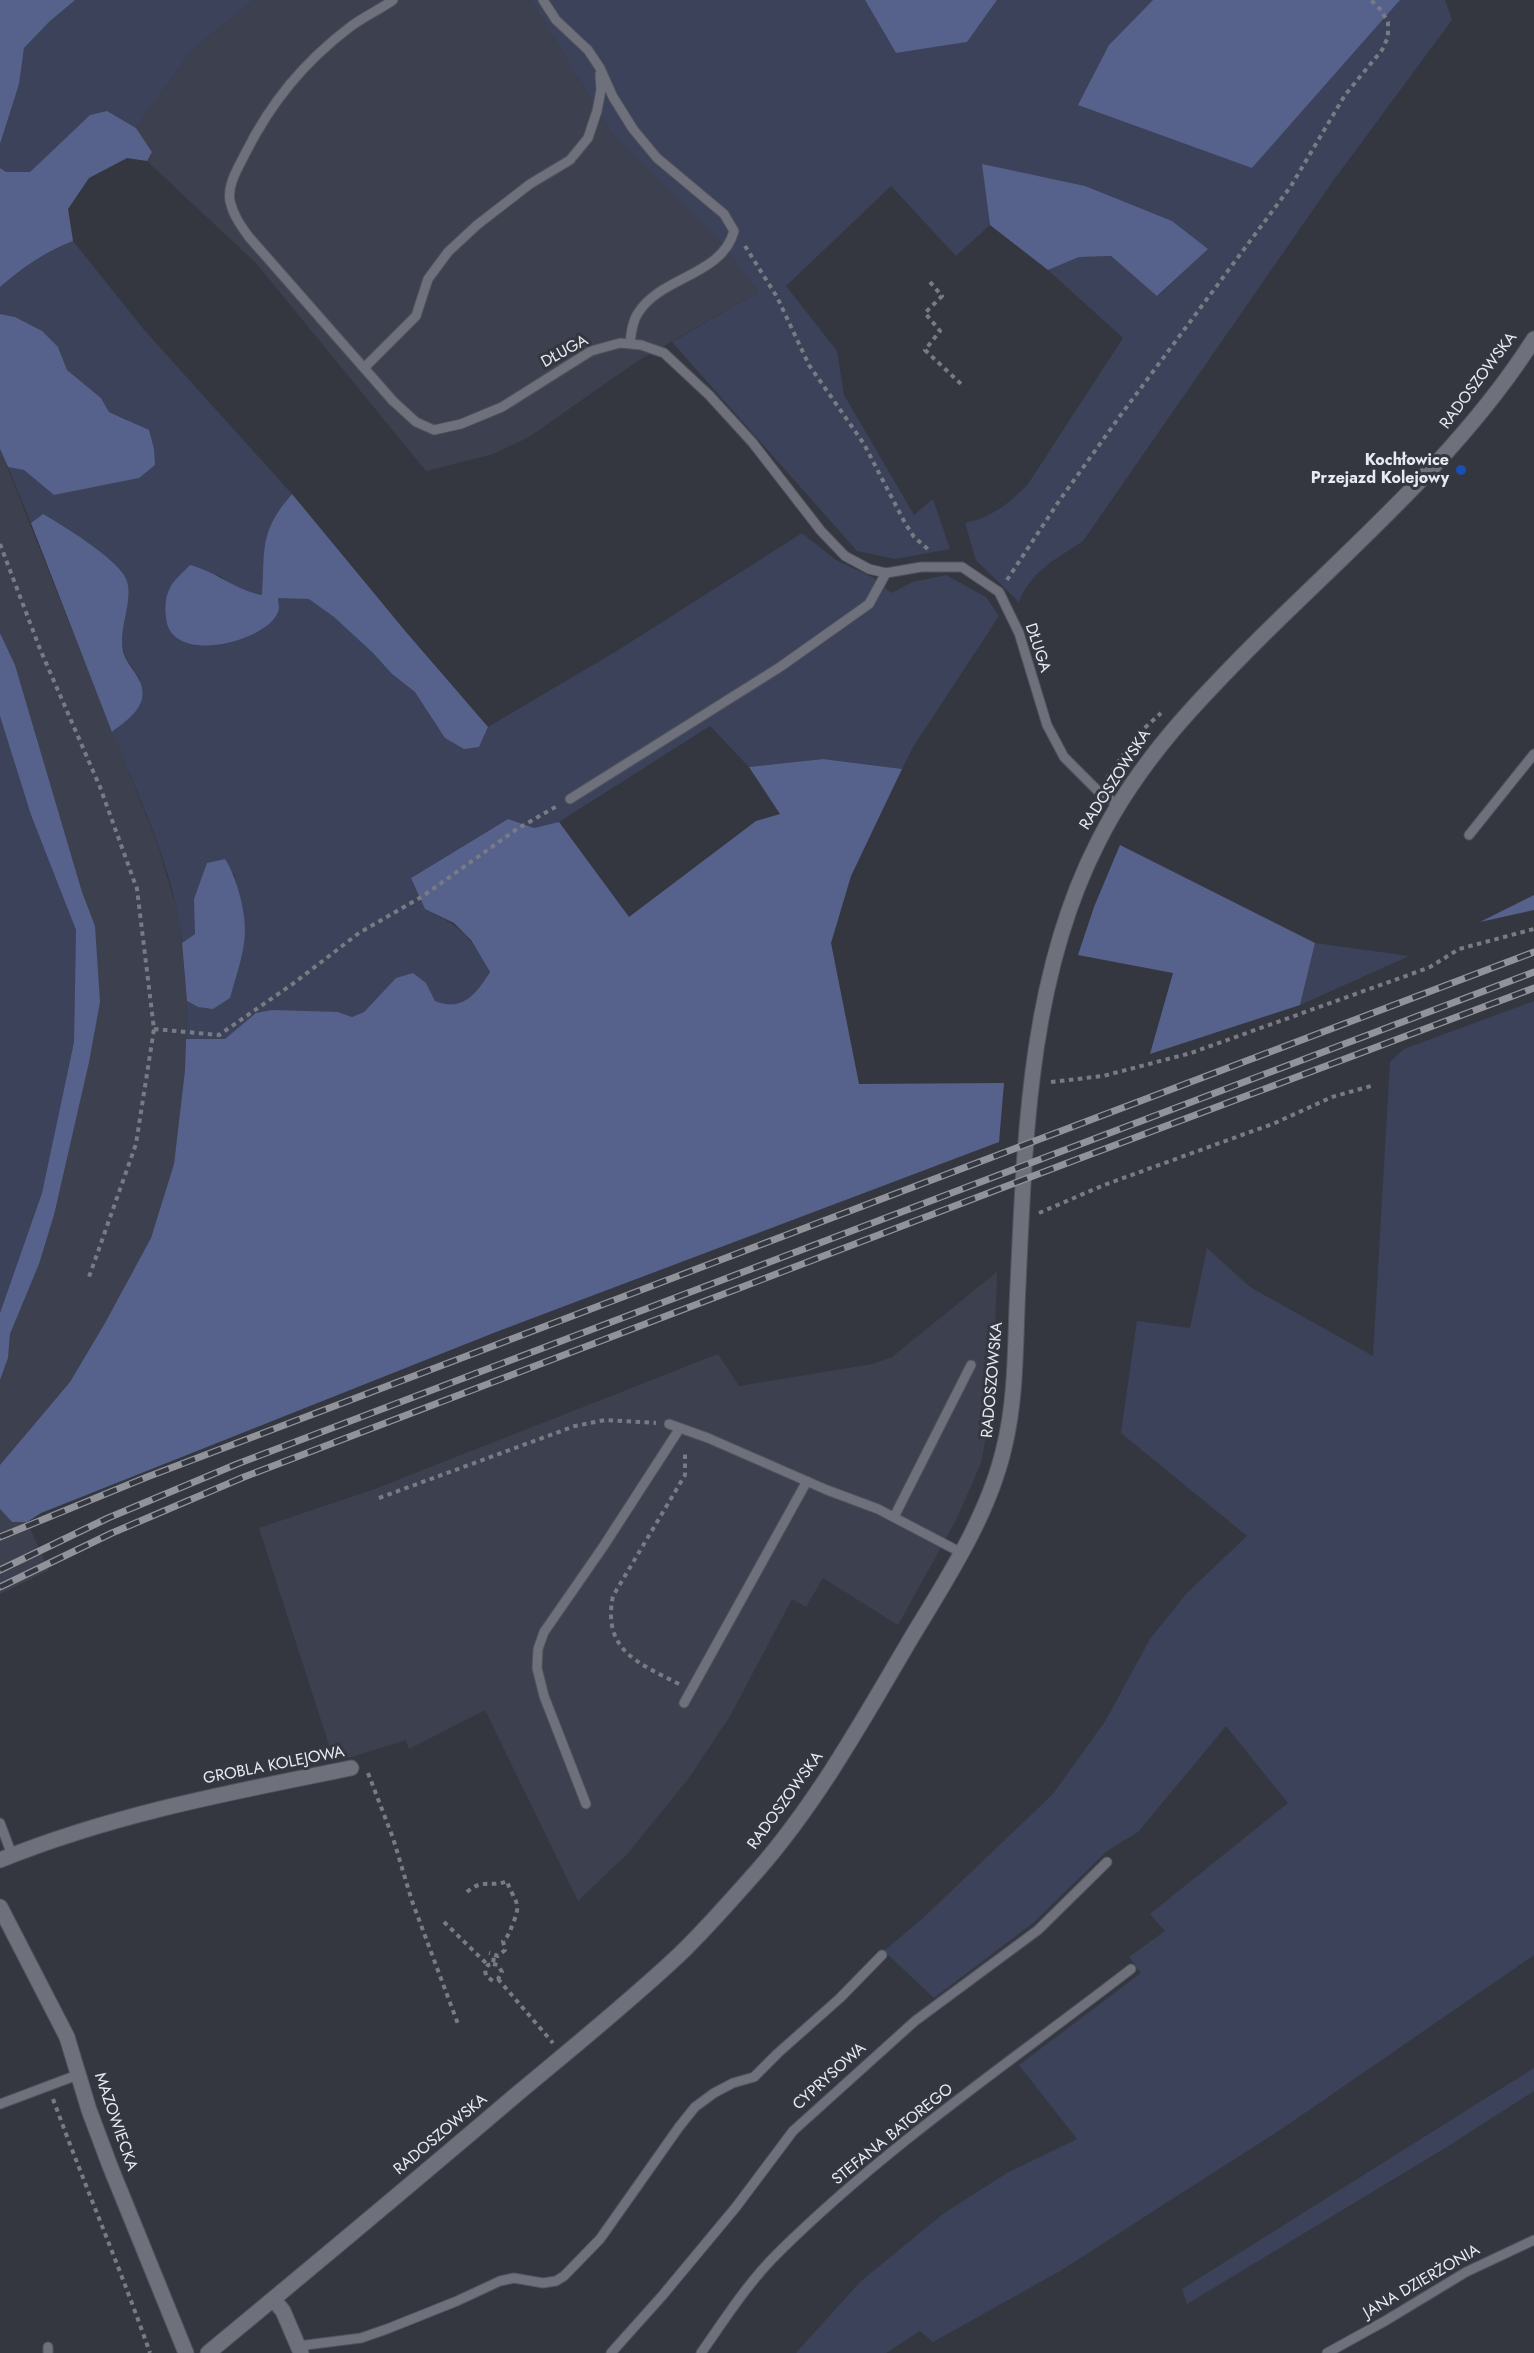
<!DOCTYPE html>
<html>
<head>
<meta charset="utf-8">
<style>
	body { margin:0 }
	canvas { display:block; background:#343740 }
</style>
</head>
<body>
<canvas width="1534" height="2353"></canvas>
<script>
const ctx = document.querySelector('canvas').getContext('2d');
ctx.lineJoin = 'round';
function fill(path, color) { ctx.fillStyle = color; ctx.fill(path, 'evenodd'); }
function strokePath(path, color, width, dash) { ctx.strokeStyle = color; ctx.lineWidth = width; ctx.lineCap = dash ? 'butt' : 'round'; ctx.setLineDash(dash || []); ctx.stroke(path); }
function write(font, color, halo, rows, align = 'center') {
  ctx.font = font + ' Jost,sans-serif'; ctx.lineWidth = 6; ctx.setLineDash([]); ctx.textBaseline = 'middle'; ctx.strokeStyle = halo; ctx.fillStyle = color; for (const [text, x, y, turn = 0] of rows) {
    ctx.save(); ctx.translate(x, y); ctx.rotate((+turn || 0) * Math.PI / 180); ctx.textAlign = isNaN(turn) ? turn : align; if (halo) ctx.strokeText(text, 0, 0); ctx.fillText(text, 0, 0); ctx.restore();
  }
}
fill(new Path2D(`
	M 254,0 L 531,0 L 611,132 L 719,240 L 758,292 L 636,362 L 529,437 L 493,454 L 426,471 L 256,263 L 147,161 L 152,152 L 136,128 L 191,51 Z
	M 0,449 L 157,843 L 179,917 L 187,1001 L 185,1070 L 174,1164 L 151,1238 L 105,1323 L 70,1382 L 0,1465 L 0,1380 L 8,1358 L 10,1334 L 39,1264 L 54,1215 L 95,926 L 82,892 L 15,665 L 0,633 Z
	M 997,1272 L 993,1396 L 981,1463 L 956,1520 L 898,1625 L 823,1578 L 806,1607 L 792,1599 L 730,1716 L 688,1779 L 628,1853 L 578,1901 L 485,1710 L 409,1749 L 406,1740 L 345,1759 L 331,1751 L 259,1528 L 372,1490 L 718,1354 L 739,1386 L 873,1364 L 892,1357 Z
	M 0,1509 L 12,1522 L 27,1522 L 49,1570 L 0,1594 Z`), '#3d404f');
fill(new Path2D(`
	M 75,0 L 254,0 L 191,51 L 136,128 L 107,111 L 90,115 L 30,172 L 6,172 L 0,168 L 0,144 L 19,84 L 24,48 L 49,22 Z
	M 531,0 L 865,0 L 896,53 L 967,42 L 997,0 L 1153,0 L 1109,45 L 1252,168 L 1400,0 L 1445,0 L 1452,20 L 1333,181 L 1083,541 C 1056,559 1031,571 1019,602 L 976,560 L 965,523 C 992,517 1009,504 1028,484 L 1123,338 L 1048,270 L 1079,257 L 1111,256 L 1158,296 L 1208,248 L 983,164 L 990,225 L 956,256 L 891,186 L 786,286 L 837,351 L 844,395 L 914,515 L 933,499 L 950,549 L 895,559 L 857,551 L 672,342 L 758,292 L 719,240 L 611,132 Z
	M 73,241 L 145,331 L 292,494 C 260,532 265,549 263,595 L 240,590 L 218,575 L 169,589 L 309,598 L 334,617 L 373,653 L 392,674 L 415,692 L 429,710 L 479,747 L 488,727 L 615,652 L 802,533 L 836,560 L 874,578 L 891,593 L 913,582 L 946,575 L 986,597 L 999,616 L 913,747 L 902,769 L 823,759 L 749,767 L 710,726 L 559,822 L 534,828 L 508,819 L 412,877 L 425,909 C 465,929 469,935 490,973 C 475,994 464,1013 435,1001 L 426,983 L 396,978 L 364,1012 L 352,1017 L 338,1012 L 237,1031 L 225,1039 L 186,1039 L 187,1001 L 198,1007 L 230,998 L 240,962 L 245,929 L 234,873 L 195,919 L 195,934 L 182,943 C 174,869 140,800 112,732 L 135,713 L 140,679 C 133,668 124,658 122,645 C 119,620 136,595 122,572 L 62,525 L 43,514 L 31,523 L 8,467 L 24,470 L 54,495 L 139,478 L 127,419 L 109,412 L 101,398 L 67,370 L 58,347 L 15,317 L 0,314 L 0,287 C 23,267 45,252 73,241 Z
	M 0,716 L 31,815 L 76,930 L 74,1042 L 42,1193 L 0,1313 Z
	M 1315,943 L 1409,956 L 1300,1005 Z
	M 1534,1001 L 1534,1955 L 1283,2128 L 1060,2271 L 933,2342 L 920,2331 L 886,2353 L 796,2353 L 860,2282 L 943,2214 L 1007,2173 L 1077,2139 L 1019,2065 L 1141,1973 L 1129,1957 L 1165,1931 L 1150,1914 L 1288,1803 L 1226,1726 L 1138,1832 L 1107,1851 L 1033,1923 L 934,1998 L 884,1951 L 922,1919 L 1053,1794 L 1106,1720 L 1150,1639 L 1187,1593 L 1247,1536 L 1121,1433 L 1137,1321 L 1190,1328 L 1207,1248 L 1250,1287 L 1373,1356 L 1390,1062 L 1404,1049 Z
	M 1534,2068 L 1534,2091 L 1445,2148 L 1187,2304 L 1182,2289 Z`), '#3b4259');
fill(new Path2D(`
	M 0,0 L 75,0 L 49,22 L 24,48 L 19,84 L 0,144 Z
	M 865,0 L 997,0 L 967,42 L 896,53 Z
	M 1153,0 L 1400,0 L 1252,168 L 1078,105 L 1109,45 Z
	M 107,111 L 136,128 L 152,152 L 147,161 L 127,158 L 89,178 L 68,209 L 73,241 C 45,252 23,267 0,287 L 0,168 L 6,172 L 30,172 L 90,115 Z
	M 982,164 L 1085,186 L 1172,221 L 1208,249 L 1157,296 L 1111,256 L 1079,257 L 1048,270 L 990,225 Z
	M 0,314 L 15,317 L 42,331 L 58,347 L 67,370 L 101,398 L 109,412 L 149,430 L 154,449 L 155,465 L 139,478 L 54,495 L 24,470 L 8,467 L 0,449 Z
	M 292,494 L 406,632 L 488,727 L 479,747 L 464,749 L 445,738 L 415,692 L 392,674 L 373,653 L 334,617 L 309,599 L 278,598 C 278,602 280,608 278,612 C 267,642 169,667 166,617 C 165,609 165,598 169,590 C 172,581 184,572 190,565 C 217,572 235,590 262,595 C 265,548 259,532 292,494 Z
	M 43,514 C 63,525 113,557 124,575 C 138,597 114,632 125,657 C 131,670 146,682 142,699 C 138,714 123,723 112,732 L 31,523 Z
	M 0,633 L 15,665 L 82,892 L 95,926 L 100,1002 L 89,1062 L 54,1215 L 39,1264 L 10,1334 L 8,1358 L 0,1380 L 0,1313 L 42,1193 L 74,1042 L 76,930 L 31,815 L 0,716 Z
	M 823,759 L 902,769 L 851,876 L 831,943 L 859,1084 L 1004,1083 L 999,1142 L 496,1332 L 41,1513 L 27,1522 L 12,1522 L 0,1509 L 0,1465 L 70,1382 L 105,1323 L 151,1238 L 174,1164 L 185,1070 L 186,1039 L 225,1039 L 256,1013 L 272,1010 L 338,1012 L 352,1017 L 364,1012 L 396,978 L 413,973 L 426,983 L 435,1001 C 463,1012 476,994 490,972 L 471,940 L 454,923 L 425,909 L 411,878 L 508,819 L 534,828 L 559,822 L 629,917 L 756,821 L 780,814 L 749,767 Z
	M 1120,845 L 1315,943 L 1300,1005 L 1150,1054 L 1173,973 L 1078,955 L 1094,907 Z
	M 225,859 C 236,876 245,908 245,930 C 245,952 236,976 230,998 L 213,1009 L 198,1007 L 187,1001 L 182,943 L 195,934 L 194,899 L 207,863 Z
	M 1534,895 L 1534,910 L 1480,922 Z`), '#56628b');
const service = new Path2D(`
	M 393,0 C 379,10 363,17 350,27 C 304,62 271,102 245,154 C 238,168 227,185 230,201 C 233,215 241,226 249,237 L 393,401 L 416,422 L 434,430 L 461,424 L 502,407 L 591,351 L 620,343 L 641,345 L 664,353 L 709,395 L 752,442 L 821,531 L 845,556 L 869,569 L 886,573 L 921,567 L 962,567 L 999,592 L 1019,633 L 1047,725 L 1064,757 L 1100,793 L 1119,805
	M 543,0 L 556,20 L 588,50 L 600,68 L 613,97 L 633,129 L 657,158 L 724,214 L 734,231 C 722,276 661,276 638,313 C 632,322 631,334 630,344
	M 364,368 L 416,316 L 428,279 L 448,252 L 477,225 L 530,184 L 570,160 L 588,138 L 597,111 L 601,90 L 600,74
	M 570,799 L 780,667 L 869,604 L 886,573
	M 1469,835 L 1534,754
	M 669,1424 L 708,1438 L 827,1490 L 878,1509 L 960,1552
	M 894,1517 L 971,1365
	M 684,1703 L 807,1481
	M 586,1804 L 544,1696 L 537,1668 L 538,1649 L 544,1632 L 603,1547 L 680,1428
	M 0,1823 L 12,1855
	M 0,2104 L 80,2074
	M 298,2346 L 361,2338 L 387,2329 L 457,2301 L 500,2281 L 514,2278 L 543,2283 L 556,2281 L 564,2276 L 600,2239 L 679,2127 L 695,2107 L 714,2093 L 733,2083 L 754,2077 L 778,2053 L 840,1998 L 882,1955
	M 48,2347 L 48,2353
	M 611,2353 L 662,2296 L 736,2207 L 793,2131 L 915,2021 L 1038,1930 L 1107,1862
	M 701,2353 C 725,2319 749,2281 779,2252 C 886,2146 1012,2061 1131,1969
	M 1327,2353 L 1385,2321 L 1466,2272 L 1534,2240`);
const minor = new Path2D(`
	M 0,1860 C 113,1814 232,1792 351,1768
	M 0,1907 L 67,2037 L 89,2110 L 110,2166 L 186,2353
	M 274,2300 L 283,2311 L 301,2353`);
const tertiary = new Path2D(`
	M 208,2353 C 312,2267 415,2181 517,2094 C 572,2048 628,2003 680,1954 C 707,1928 732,1899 757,1871 C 818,1801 863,1720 910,1640 C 946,1580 988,1517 1004,1448 C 1017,1396 1015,1339 1018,1285 C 1025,1136 1029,977 1098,842 C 1139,760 1199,699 1262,636 C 1357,542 1462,452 1534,339`);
strokePath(service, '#51535c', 11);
strokePath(minor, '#51535c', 17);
strokePath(tertiary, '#51535c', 17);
strokePath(new Path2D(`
	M 745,246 L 777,297 L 809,365 L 864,444 L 905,523 L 914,537 L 930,551
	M 930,282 L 942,296 L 925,313 L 940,331 L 925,350 L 961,384
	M 0,544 L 40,649 L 100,787 L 137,889 L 154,1029 L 136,1144 L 89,1277
	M 1007,580 L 1059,501 L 1120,416 L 1291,186 L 1345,95 L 1382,50 L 1388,37 L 1388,22 L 1380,9 L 1371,0
	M 1107,778 L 1137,735 L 1161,713
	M 154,1029 L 219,1035 L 294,983 L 359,933 L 423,896 L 517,829 L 559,805
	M 1051,1082 L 1103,1076 L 1191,1053 L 1414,973 L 1430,967 L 1459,949 L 1534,929
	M 1039,1213 L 1104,1185 L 1275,1123 L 1332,1097 L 1371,1086
	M 379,1498 L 575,1426 L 605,1420 L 656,1423
	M 679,1684 C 638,1663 602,1650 613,1596 L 685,1475 L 685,1450
	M 368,1773 L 393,1838 L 412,1901 L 458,2024
	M 467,1892 C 482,1878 492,1888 507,1881 C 513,1901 523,1901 513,1923 C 510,1931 510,1934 503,1941 L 505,1950 L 498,1956 L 489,1953
	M 444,1922 L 488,1965
	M 493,1964 L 498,1965 L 502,1972 L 498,1979 L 493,1981 L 486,1976 L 485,1970 L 488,1965 L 493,1964 L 494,1956
	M 498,1979 L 553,2043
	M 53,2099 C 84,2184 120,2267 150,2353`), '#797b84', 4, [4.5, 4.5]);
strokePath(service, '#6e717b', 9);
strokePath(minor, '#6e717b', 15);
strokePath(tertiary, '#6e717b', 15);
const rail = new Path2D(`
	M 0,1537 L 147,1477 L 1534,952
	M 0,1570 L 108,1518 L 237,1464 L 1534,972
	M 0,1587 L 112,1533 L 244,1477 L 1062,1165 L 1534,988`);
strokePath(rail, '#91939b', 7);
strokePath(rail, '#343740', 4.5, [14]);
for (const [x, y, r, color] of [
	[1461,470,6,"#1a4fb4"]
]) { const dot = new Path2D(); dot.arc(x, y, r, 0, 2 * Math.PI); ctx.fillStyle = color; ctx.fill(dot); strokePath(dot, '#343740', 2); }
write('16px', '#e9eaf1', '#343740', [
	["DŁUGA",565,352,-29],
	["RADOSZOWSKA",1479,381,-53],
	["DŁUGA",1037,648,72],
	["RADOSZOWSKA",1116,780,-57],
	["RADOSZOWSKA",993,1380,-85],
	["GROBLA KOLEJOWA",274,1766,-11],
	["RADOSZOWSKA",786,1801,-54],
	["CYPRYSOWA",830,2077,-42],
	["MAZOWIECKA",115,2122,71],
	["RADOSZOWSKA",441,2135,-40],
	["STEFANA BATOREGO",893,2135,-39],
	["JANA DZIERŻONIA",1422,2282,-30]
]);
write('bold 16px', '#e9eaf1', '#343740', [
	["Kochłowice",1449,461],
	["Przejazd Kolejowy",1449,479]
], 'right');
</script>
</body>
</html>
